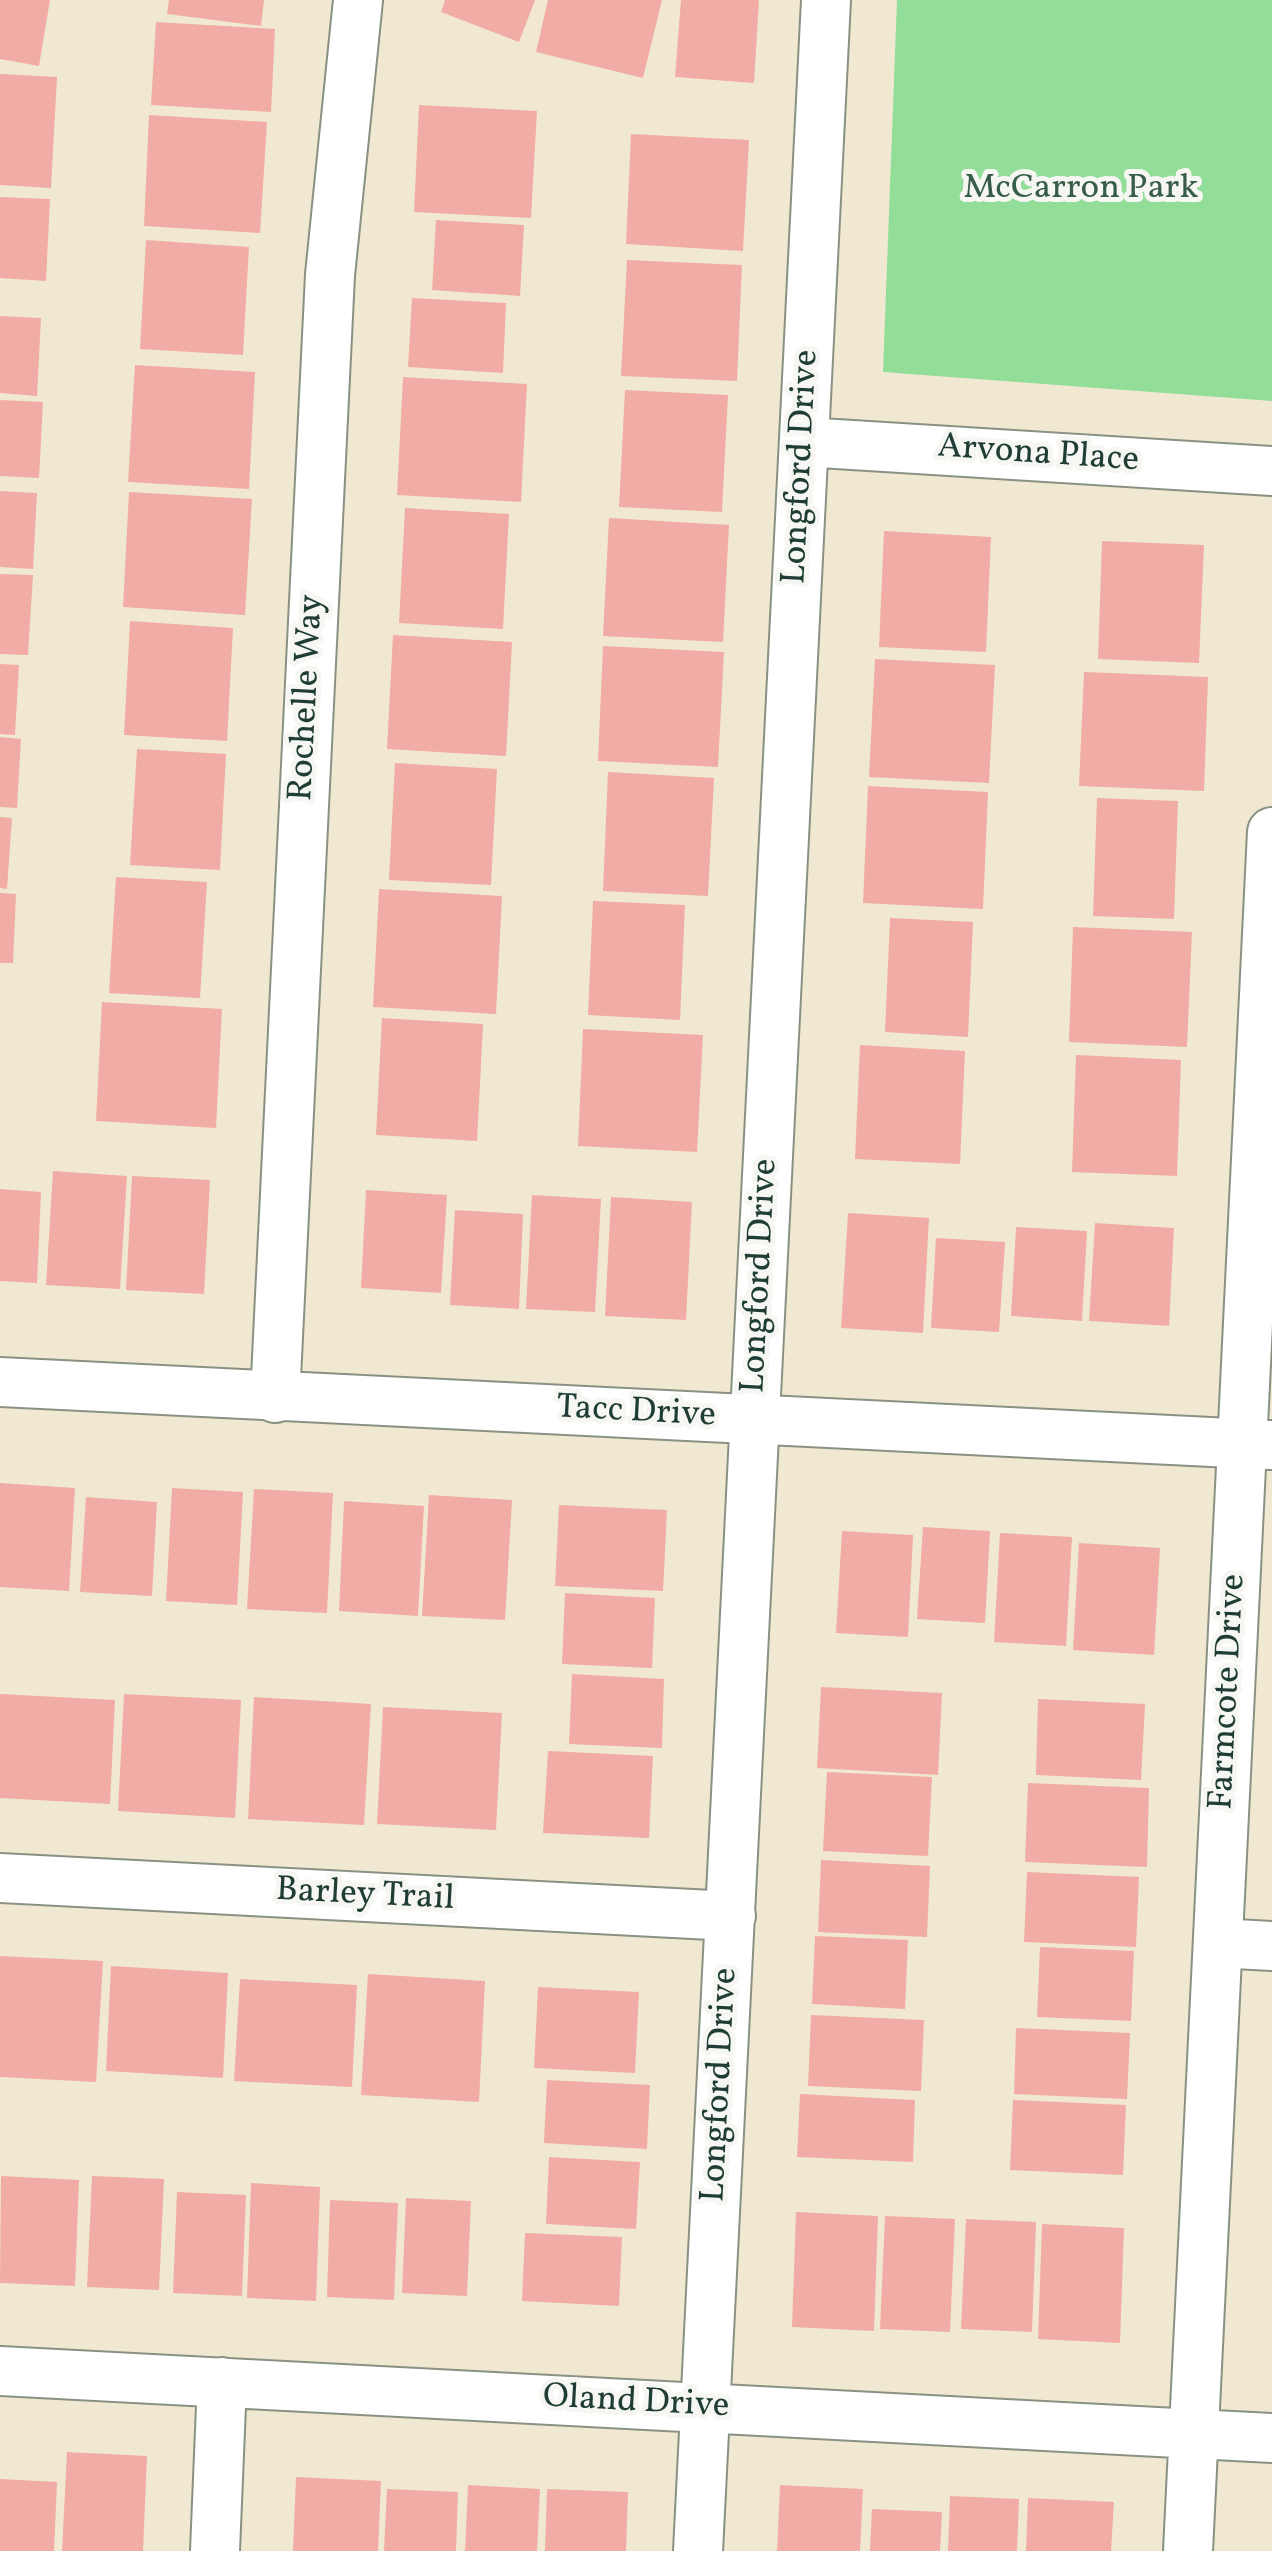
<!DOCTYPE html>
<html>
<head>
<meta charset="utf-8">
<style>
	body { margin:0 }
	canvas { display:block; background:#f1e8d2 }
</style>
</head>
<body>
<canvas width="1272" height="2551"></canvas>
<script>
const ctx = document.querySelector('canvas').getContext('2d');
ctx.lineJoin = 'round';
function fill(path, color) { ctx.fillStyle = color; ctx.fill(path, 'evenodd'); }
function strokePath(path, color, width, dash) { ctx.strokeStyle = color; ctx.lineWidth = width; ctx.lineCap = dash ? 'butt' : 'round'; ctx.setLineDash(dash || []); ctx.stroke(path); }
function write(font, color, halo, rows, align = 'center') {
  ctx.font = font + ' Vollkorn,serif'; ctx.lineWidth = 10; ctx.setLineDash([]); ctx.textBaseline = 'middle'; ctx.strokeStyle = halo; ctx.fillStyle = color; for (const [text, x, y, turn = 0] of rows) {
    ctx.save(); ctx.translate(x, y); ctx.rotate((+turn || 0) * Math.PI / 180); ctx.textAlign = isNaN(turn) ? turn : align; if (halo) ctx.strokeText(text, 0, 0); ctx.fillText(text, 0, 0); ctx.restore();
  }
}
fill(new Path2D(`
	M 897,0 L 1272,0 L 1272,401 L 883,372 Z`), '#92dd98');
fill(new Path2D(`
	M 0,0 L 50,0 L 39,66 L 0,59 Z
	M 169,0 L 264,0 L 261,26 L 167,14 Z
	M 445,0 L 535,0 L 519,42 L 441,12 Z
	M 548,0 L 662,0 L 643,78 L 536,52 Z
	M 681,0 L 759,0 L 754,83 L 675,77 Z
	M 156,22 L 275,29 L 271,112 L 151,105 Z
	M 0,74 L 57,77 L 51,188 L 0,185 Z
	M 419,105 L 537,111 L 531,218 L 414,212 Z
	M 149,115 L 267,122 L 260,233 L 144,226 Z
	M 631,134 L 749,140 L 743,251 L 626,244 Z
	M 0,197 L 50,199 L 46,281 L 0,278 Z
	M 436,220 L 524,225 L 520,296 L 432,290 Z
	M 146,240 L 249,247 L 243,355 L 140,349 Z
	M 627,260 L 742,265 L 737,381 L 621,376 Z
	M 412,298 L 506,303 L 503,373 L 408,367 Z
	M 0,316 L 41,318 L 37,396 L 0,393 Z
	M 135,365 L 255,372 L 249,489 L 128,482 Z
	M 403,377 L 527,384 L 521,502 L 397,495 Z
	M 625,390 L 728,395 L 722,512 L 619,507 Z
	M 0,400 L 43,402 L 39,478 L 0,476 Z
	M 0,491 L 37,493 L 33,569 L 0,567 Z
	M 129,492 L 252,499 L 245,615 L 123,607 Z
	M 405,508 L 509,514 L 503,629 L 399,623 Z
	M 609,518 L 729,525 L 723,642 L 603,636 Z
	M 884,531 L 991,537 L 986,652 L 879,647 Z
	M 1102,541 L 1204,545 L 1199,663 L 1098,659 Z
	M 0,574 L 33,575 L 28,655 L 0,654 Z
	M 130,621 L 233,628 L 227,741 L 124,735 Z
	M 393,635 L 512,642 L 506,756 L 387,749 Z
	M 603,646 L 724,652 L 718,767 L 598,761 Z
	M 875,659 L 995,665 L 989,783 L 869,777 Z
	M 0,664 L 19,665 L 15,735 L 0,734 Z
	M 1084,672 L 1208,677 L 1204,791 L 1079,786 Z
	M 0,737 L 21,739 L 17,808 L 0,807 Z
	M 137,749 L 226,754 L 220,870 L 130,865 Z
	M 395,763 L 497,769 L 491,885 L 389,880 Z
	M 608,772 L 714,778 L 708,896 L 603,891 Z
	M 868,786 L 988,792 L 983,909 L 863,903 Z
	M 1097,798 L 1178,801 L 1174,919 L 1093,916 Z
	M 0,817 L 12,818 L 7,889 L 0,888 Z
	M 116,877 L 207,882 L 200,998 L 109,993 Z
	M 379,889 L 502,896 L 496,1014 L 373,1007 Z
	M 0,893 L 16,894 L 13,963 L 0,963 Z
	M 593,901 L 685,905 L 680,1020 L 588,1015 Z
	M 890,918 L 973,922 L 968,1037 L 885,1032 Z
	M 1073,927 L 1192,932 L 1187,1047 L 1069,1042 Z
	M 102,1002 L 222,1009 L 216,1128 L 96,1121 Z
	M 382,1018 L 483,1024 L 477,1141 L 376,1135 Z
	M 583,1029 L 703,1035 L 697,1152 L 578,1146 Z
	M 860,1045 L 965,1051 L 960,1164 L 855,1159 Z
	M 1076,1055 L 1181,1060 L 1177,1176 L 1072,1172 Z
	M 53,1171 L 127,1176 L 120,1289 L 46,1285 Z
	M 132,1176 L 210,1180 L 204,1294 L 126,1290 Z
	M 0,1189 L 41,1192 L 37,1283 L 0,1281 Z
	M 366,1190 L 447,1195 L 441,1293 L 361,1288 Z
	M 532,1195 L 601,1199 L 595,1312 L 526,1309 Z
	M 611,1197 L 692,1202 L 686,1320 L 605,1316 Z
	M 455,1210 L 523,1214 L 519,1309 L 450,1305 Z
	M 848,1213 L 929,1218 L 923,1333 L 841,1328 Z
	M 1095,1223 L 1174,1228 L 1169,1326 L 1089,1321 Z
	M 1016,1227 L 1087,1231 L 1082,1321 L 1011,1316 Z
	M 936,1238 L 1005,1242 L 999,1332 L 931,1328 Z
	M 0,1483 L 75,1488 L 69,1591 L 0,1587 Z
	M 172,1488 L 243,1492 L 237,1605 L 166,1601 Z
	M 254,1489 L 333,1493 L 327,1613 L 247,1609 Z
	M 429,1495 L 512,1500 L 505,1620 L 422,1616 Z
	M 86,1497 L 157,1502 L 152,1596 L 80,1592 Z
	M 344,1501 L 424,1506 L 418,1616 L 339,1611 Z
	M 559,1505 L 667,1510 L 663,1591 L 555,1586 Z
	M 923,1527 L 990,1531 L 985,1623 L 917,1619 Z
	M 842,1531 L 913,1535 L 908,1637 L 836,1633 Z
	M 1000,1533 L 1072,1537 L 1066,1646 L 994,1642 Z
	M 1079,1543 L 1160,1548 L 1154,1655 L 1073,1650 Z
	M 565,1593 L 655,1598 L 652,1668 L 562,1664 Z
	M 572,1674 L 664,1679 L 662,1748 L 569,1744 Z
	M 821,1687 L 942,1693 L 938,1775 L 817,1768 Z
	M 0,1694 L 115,1700 L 110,1804 L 0,1798 Z
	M 124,1694 L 241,1700 L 235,1818 L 118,1811 Z
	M 254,1697 L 371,1704 L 364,1825 L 248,1819 Z
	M 1038,1699 L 1145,1704 L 1141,1780 L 1036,1775 Z
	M 383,1707 L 502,1713 L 496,1830 L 377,1824 Z
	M 548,1751 L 653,1756 L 649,1838 L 543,1833 Z
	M 827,1772 L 932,1777 L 928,1856 L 823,1851 Z
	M 1028,1783 L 1149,1788 L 1147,1867 L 1025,1862 Z
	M 821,1860 L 930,1866 L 927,1937 L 818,1932 Z
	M 1027,1872 L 1139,1877 L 1136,1947 L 1024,1942 Z
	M 815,1936 L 908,1940 L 905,2009 L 812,2004 Z
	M 1040,1947 L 1134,1951 L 1131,2021 L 1037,2017 Z
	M 0,1956 L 103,1961 L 96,2082 L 0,2077 Z
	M 111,1966 L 228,1973 L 223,2078 L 106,2071 Z
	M 368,1974 L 485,1981 L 479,2102 L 361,2095 Z
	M 240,1979 L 357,1985 L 352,2087 L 234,2081 Z
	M 538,1987 L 639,1992 L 635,2073 L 534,2068 Z
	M 811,2015 L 924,2020 L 921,2091 L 808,2086 Z
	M 1016,2028 L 1130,2033 L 1127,2099 L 1014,2094 Z
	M 547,2080 L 650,2085 L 647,2149 L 544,2143 Z
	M 800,2094 L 915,2100 L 913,2162 L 797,2157 Z
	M 1013,2100 L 1126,2105 L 1123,2175 L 1010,2170 Z
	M 549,2157 L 640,2162 L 636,2229 L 546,2224 Z
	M 1,2176 L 79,2180 L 75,2286 L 0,2283 Z
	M 92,2176 L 164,2179 L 159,2290 L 87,2287 Z
	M 251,2183 L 320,2187 L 316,2301 L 247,2298 Z
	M 177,2192 L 246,2195 L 242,2296 L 173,2293 Z
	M 406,2198 L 471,2201 L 467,2296 L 402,2293 Z
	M 330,2200 L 398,2203 L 394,2300 L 327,2297 Z
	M 796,2212 L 878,2216 L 874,2331 L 792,2327 Z
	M 885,2216 L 955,2219 L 950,2332 L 880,2329 Z
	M 966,2219 L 1036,2222 L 1032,2332 L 961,2329 Z
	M 1042,2224 L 1124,2228 L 1120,2343 L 1038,2339 Z
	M 525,2233 L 622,2237 L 619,2306 L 522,2301 Z
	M 67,2452 L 147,2456 L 143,2551 L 62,2551 Z
	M 296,2477 L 381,2481 L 378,2551 L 293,2551 Z
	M 0,2479 L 57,2482 L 54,2551 L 0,2551 Z
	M 468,2485 L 540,2489 L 537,2551 L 465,2551 Z
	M 780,2485 L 863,2489 L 860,2551 L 777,2551 Z
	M 387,2489 L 458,2492 L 456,2551 L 384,2551 Z
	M 547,2489 L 628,2492 L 626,2551 L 545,2551 Z
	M 950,2496 L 1019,2499 L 1017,2551 L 948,2551 Z
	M 1028,2498 L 1114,2502 L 1111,2551 L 1026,2551 Z
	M 872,2509 L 942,2512 L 940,2551 L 870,2551 Z`), '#f1aca6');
const minor = new Path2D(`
	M 804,442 L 1272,471
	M 0,1382 L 1272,1445
	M 275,1398 L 330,275 L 358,0
	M 0,1878 L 731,1916
	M 1218,1943 L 1272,1946
	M 0,2371 L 1272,2438
	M 215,2551 L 222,2382
	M 698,2551 L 826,0
	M 1188,2551 L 1272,832`);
strokePath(minor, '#889283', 52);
strokePath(minor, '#fff', 48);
write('35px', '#365d48', '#f6f6f2', [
	["McCarron Park",1081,191]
]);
write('35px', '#1f3d34', '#f6f6f2', [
	["Arvona Place",1038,456,4],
	["Longford Drive",803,467,-87],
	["Rochelle Way",309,698,-87],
	["Longford Drive",762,1276,-87],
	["Tacc Drive",636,1414,3],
	["Farmcote Drive",1230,1692,-87],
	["Barley Trail",365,1897,3],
	["Longford Drive",722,2085,-87],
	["Oland Drive",636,2404,3]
]);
</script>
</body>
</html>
